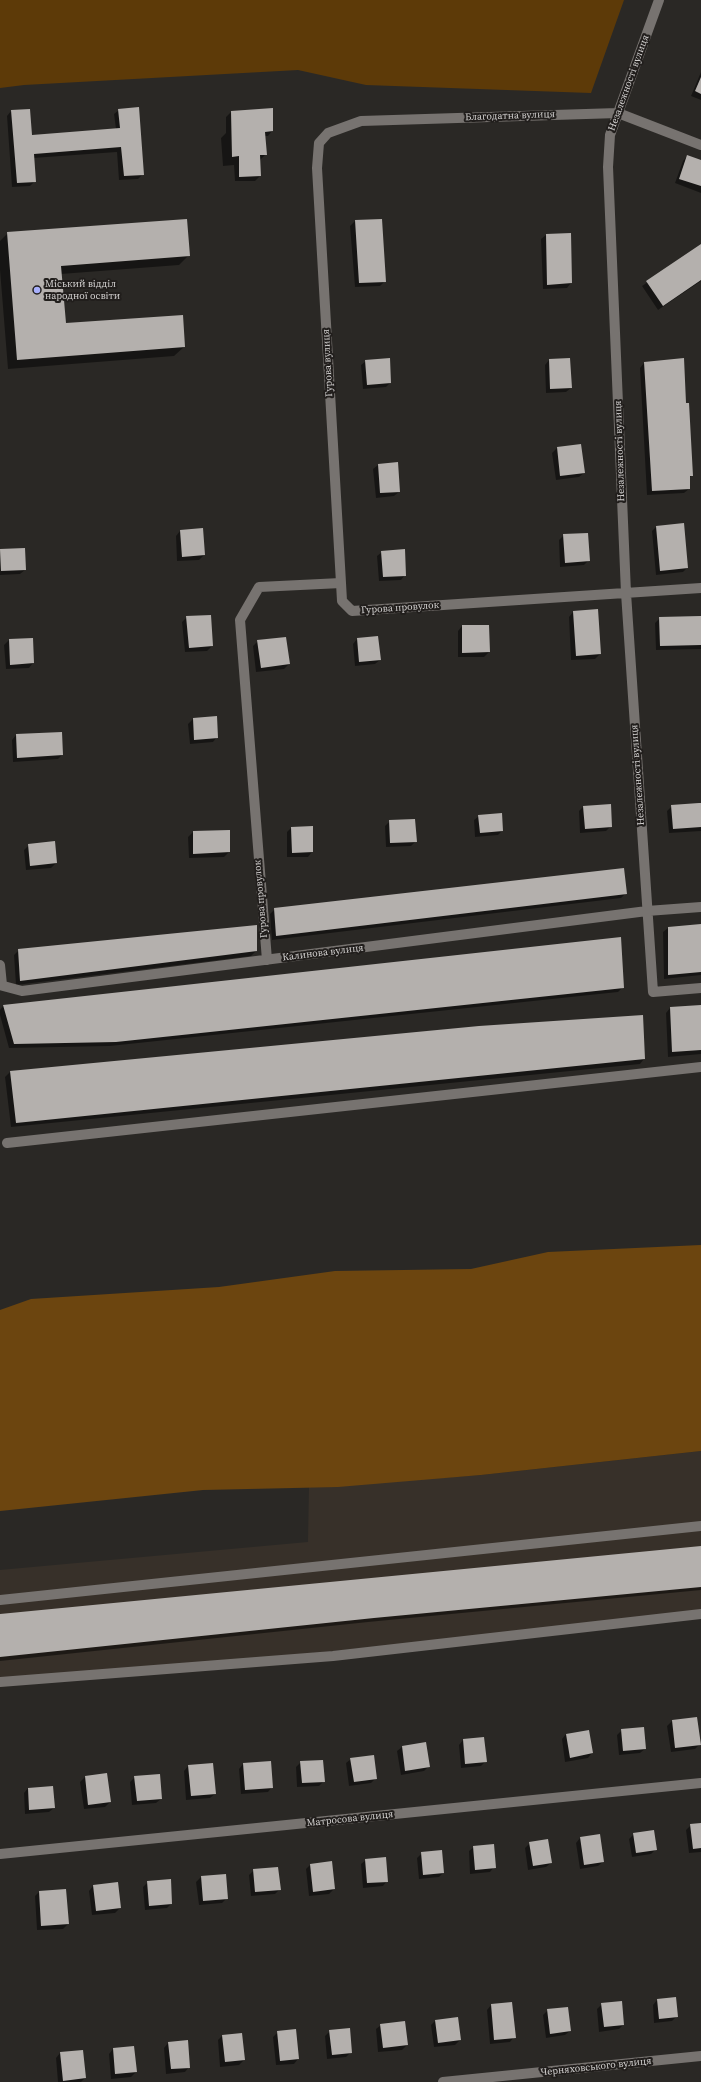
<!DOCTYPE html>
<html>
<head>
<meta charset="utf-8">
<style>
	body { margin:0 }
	canvas { display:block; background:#2a2825 }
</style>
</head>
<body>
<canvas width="701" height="2082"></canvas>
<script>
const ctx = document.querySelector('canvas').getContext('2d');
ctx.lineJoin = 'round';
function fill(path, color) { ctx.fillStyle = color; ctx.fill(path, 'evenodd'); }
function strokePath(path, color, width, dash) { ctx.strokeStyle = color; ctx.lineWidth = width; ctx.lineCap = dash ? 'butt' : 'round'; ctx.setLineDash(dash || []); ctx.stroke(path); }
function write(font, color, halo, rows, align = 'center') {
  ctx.font = font + ' "Source Serif 4",serif'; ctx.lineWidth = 4; ctx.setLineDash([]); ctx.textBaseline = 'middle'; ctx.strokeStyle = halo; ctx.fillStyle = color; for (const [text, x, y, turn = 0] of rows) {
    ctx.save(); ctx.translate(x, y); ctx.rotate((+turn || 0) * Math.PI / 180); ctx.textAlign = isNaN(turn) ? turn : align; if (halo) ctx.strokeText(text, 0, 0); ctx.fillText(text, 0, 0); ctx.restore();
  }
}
fill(new Path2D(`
	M 701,1451 L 701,1614 L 103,1674 L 0,1682 L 0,1570 L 308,1542 L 309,1487 L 481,1475 Z`), '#373029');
fill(new Path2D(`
	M 0,0 L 624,0 L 591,93 L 366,85 L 298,70 L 24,85 L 0,88 Z`), '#5d3a08');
fill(new Path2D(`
	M 701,1245 L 701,1451 L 481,1475 L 338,1487 L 203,1490 L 0,1511 L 0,1310 L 31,1299 L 219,1287 L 335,1271 L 471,1269 L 548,1252 Z`), '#6c450f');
fill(new Path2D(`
	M 701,72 L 701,100 L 691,96 Z
	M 272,109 L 272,131 L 268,136 L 265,136 L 266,154 L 259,161 L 260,176 L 255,181 L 235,181 L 234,165 L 223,166 L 221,138 L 226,133 L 226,117 L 231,112 Z
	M 119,110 L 143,174 L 138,179 L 119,180 L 117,152 L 33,158 L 35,181 L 30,186 L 12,187 L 7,116 L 11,111 L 31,136 L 116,129 L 114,114 Z
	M 687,156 L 701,161 L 701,193 L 675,183 L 683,161 Z
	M 381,220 L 385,281 L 380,286 L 355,287 L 350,226 L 355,221 Z
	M 8,233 L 189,255 L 179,265 L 61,274 L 65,325 L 184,347 L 174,356 L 8,369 L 0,270 L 0,241 Z
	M 570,234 L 571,283 L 567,288 L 543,289 L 541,239 L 546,235 Z
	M 701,246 L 701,281 L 658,310 L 642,286 Z
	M 549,360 L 571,388 L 566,392 L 546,393 L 545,365 Z
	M 366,361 L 390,383 L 386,387 L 363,389 L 361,365 Z
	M 644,363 L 685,404 L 692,475 L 689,478 L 689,489 L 684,493 L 647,495 L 640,368 Z
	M 580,445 L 584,473 L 579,477 L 556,480 L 552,453 L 557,448 Z
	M 378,465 L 399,492 L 394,496 L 376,498 L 373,469 Z
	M 656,527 L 687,568 L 683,572 L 656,575 L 652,531 Z
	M 180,531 L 204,555 L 199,560 L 177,561 L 176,536 Z
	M 564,535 L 588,561 L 584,565 L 560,567 L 559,540 Z
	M 1,550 L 25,570 L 20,574 L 0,575 Z
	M 382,552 L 405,575 L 401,580 L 379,581 L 377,556 Z
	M 573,612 L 600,654 L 595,659 L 571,660 L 569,617 Z
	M 187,617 L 212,646 L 207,651 L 185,652 L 182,622 Z
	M 701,617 L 701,649 L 656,650 L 655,623 L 660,618 Z
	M 462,626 L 489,652 L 484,657 L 458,657 L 458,631 Z
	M 32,639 L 33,663 L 29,668 L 6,669 L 4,645 L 9,640 Z
	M 357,639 L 380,660 L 375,664 L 355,666 L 353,644 Z
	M 258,641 L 289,664 L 284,669 L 256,672 L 253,646 Z
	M 193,719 L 217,737 L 213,742 L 190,744 L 188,724 Z
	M 16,735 L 62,755 L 58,759 L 13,762 L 12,740 Z
	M 701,804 L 701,831 L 669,833 L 667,811 L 672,806 Z
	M 583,807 L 611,826 L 606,831 L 580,833 L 579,811 Z
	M 479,816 L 502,831 L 498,835 L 475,837 L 474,820 Z
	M 390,821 L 416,841 L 411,846 L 386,847 L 385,826 Z
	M 291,828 L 312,852 L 308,857 L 287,857 L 287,832 Z
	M 229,831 L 229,852 L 224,857 L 189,858 L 188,837 L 193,832 Z
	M 29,845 L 56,863 L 51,868 L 26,870 L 24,850 Z
	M 626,893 L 621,898 L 272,940 L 270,914 L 275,909 Z
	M 701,925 L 701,975 L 664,979 L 663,932 L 668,928 Z
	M 19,950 L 256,951 L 251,956 L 16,985 L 14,955 Z
	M 623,987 L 618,992 L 110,1046 L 9,1048 L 0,1015 L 0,1010 L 3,1006 Z
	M 701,1006 L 701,1054 L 668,1057 L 666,1013 L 670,1008 Z
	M 479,1027 L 644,1059 L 640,1064 L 11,1127 L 5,1077 L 10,1072 Z
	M 701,1547 L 701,1590 L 368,1622 L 0,1661 L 0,1615 Z
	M 672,1721 L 700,1744 L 695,1749 L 671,1752 L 667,1726 Z
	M 622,1730 L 645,1749 L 640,1753 L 619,1755 L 617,1735 Z
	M 566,1734 L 592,1753 L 588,1758 L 565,1762 L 562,1739 Z
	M 463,1740 L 485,1762 L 481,1766 L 461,1768 L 459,1745 Z
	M 402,1747 L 429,1766 L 424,1771 L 401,1775 L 397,1751 Z
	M 351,1759 L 376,1778 L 371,1783 L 349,1786 L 346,1763 Z
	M 301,1762 L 323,1782 L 319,1786 L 297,1787 L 296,1767 Z
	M 243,1764 L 272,1787 L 268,1792 L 241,1794 L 239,1769 Z
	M 188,1766 L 215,1794 L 210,1798 L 186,1800 L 184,1771 Z
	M 106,1774 L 110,1802 L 105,1807 L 84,1809 L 80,1782 L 85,1777 Z
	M 135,1777 L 161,1799 L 156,1803 L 132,1805 L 130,1782 Z
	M 28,1788 L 54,1808 L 49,1812 L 25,1814 L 24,1793 Z
	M 701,1824 L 701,1852 L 689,1853 L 686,1830 L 691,1825 Z
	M 634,1834 L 656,1849 L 651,1854 L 632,1857 L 629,1839 Z
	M 580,1838 L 603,1862 L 598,1866 L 580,1869 L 576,1843 Z
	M 530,1843 L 551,1863 L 546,1867 L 528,1870 L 525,1848 Z
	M 474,1847 L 494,1867 L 490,1872 L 470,1874 L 469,1851 Z
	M 422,1853 L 443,1873 L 439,1877 L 419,1879 L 417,1858 Z
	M 366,1860 L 387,1881 L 383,1886 L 363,1888 L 361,1864 Z
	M 310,1865 L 334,1889 L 329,1894 L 309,1896 L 306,1869 Z
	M 254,1870 L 280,1889 L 275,1894 L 251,1896 L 249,1875 Z
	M 201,1877 L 227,1898 L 222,1903 L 199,1905 L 196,1882 Z
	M 148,1882 L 171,1904 L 167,1908 L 145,1910 L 143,1887 Z
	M 93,1886 L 120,1908 L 115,1913 L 92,1915 L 89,1891 Z
	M 39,1892 L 68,1924 L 63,1929 L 37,1930 L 35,1896 Z
	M 657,2000 L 677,2016 L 672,2021 L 654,2023 L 653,2005 Z
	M 602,2004 L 623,2025 L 619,2029 L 599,2032 L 597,2009 Z
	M 491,2005 L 514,2037 L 510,2042 L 490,2044 L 487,2010 Z
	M 548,2010 L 570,2031 L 565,2035 L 546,2038 L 543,2015 Z
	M 435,2021 L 460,2040 L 455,2045 L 434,2047 L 431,2025 Z
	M 381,2025 L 407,2045 L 402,2050 L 378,2052 L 376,2029 Z
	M 330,2031 L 351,2052 L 346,2057 L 327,2059 L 325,2036 Z
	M 278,2032 L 298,2059 L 294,2064 L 276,2065 L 273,2037 Z
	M 222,2036 L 244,2060 L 239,2065 L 220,2067 L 218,2040 Z
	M 168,2043 L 189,2067 L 185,2072 L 166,2074 L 164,2048 Z
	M 113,2049 L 136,2072 L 131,2077 L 111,2079 L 109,2054 Z
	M 60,2053 L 85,2078 L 81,2082 L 58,2082 L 56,2058 Z`), '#0007');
fill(new Path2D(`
	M 701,77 L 701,94 L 695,91 Z
	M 139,107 L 144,175 L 124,176 L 121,147 L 34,154 L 36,182 L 17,183 L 11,110 L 30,109 L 32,135 L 120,128 L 118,109 Z
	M 273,108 L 273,131 L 265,132 L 267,155 L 260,155 L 261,176 L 239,177 L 239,156 L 232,157 L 231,111 Z
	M 687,155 L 701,160 L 701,186 L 679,179 Z
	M 187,219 L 190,256 L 61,266 L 66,323 L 183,315 L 185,347 L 17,360 L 7,232 Z
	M 382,219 L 386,282 L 359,283 L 355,220 Z
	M 571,233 L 572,283 L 547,285 L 546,234 Z
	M 701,244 L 701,280 L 663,306 L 646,281 Z
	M 390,358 L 391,383 L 367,385 L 365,360 Z
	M 570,358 L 572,388 L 550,389 L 549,359 Z
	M 684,358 L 686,403 L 689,403 L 693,476 L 690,476 L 690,489 L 652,491 L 644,362 Z
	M 581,444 L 585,473 L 560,476 L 557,447 Z
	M 398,462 L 400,492 L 380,493 L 378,464 Z
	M 684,523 L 688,568 L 660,571 L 656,526 Z
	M 203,528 L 205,555 L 182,557 L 180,530 Z
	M 588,533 L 590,561 L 565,563 L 563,534 Z
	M 25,548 L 26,570 L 1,571 L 0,549 Z
	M 405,549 L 406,576 L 383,577 L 381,551 Z
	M 598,609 L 601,654 L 576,656 L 573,611 Z
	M 211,615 L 213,646 L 189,648 L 186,616 Z
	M 701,616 L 701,645 L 660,646 L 659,617 Z
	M 462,625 L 489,625 L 490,652 L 462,653 Z
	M 378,636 L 381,660 L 359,662 L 357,638 Z
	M 286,637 L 290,664 L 261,668 L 257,640 Z
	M 33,638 L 34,663 L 10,665 L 9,639 Z
	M 217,716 L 218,738 L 194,740 L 193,718 Z
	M 62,732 L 63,755 L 17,758 L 16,734 Z
	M 699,803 L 701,803 L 701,827 L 673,829 L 671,805 Z
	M 611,804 L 612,827 L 585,829 L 583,806 Z
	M 502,813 L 503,831 L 480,833 L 478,815 Z
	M 415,819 L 417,842 L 390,843 L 389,820 Z
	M 313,826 L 313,852 L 292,853 L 291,827 Z
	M 230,830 L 230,852 L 193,854 L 193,831 Z
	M 55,841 L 57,863 L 30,866 L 28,844 Z
	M 624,868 L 627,894 L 276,936 L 274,908 Z
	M 701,924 L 701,972 L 668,975 L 668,927 Z
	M 257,925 L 257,951 L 20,981 L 18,949 Z
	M 621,937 L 624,988 L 116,1042 L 14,1044 L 3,1005 Z
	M 701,1005 L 701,1050 L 672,1052 L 670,1007 Z
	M 643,1015 L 645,1059 L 16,1123 L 10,1071 L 479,1026 Z
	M 701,1546 L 701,1587 L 374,1618 L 0,1657 L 0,1614 Z
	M 697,1717 L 701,1745 L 675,1748 L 672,1720 Z
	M 644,1727 L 646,1749 L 623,1751 L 621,1729 Z
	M 589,1730 L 593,1753 L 570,1758 L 566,1734 Z
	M 484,1737 L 487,1762 L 465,1764 L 463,1739 Z
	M 426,1742 L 430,1767 L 405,1771 L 402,1746 Z
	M 374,1755 L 377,1779 L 354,1782 L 350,1758 Z
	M 323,1760 L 325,1782 L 302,1783 L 300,1761 Z
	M 271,1761 L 273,1788 L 245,1790 L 243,1763 Z
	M 213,1763 L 216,1794 L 191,1796 L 188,1765 Z
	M 107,1773 L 111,1802 L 88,1805 L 85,1776 Z
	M 160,1774 L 162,1799 L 137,1801 L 134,1776 Z
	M 53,1786 L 55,1808 L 29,1810 L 28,1788 Z
	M 701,1823 L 701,1848 L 693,1849 L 690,1824 Z
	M 654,1830 L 657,1850 L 636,1853 L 633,1833 Z
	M 600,1834 L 604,1862 L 584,1865 L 580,1837 Z
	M 548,1839 L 552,1863 L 533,1866 L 529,1842 Z
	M 494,1844 L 496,1868 L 475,1870 L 473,1846 Z
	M 442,1850 L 444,1873 L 423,1875 L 421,1852 Z
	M 386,1857 L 388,1882 L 367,1883 L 365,1859 Z
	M 332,1861 L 335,1889 L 313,1892 L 310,1864 Z
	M 278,1867 L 281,1890 L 255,1892 L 253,1869 Z
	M 226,1874 L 228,1899 L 203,1901 L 201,1876 Z
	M 171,1879 L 172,1904 L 149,1906 L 147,1881 Z
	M 118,1882 L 121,1908 L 96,1911 L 93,1885 Z
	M 66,1889 L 69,1924 L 41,1926 L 39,1891 Z
	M 676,1997 L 678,2017 L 659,2019 L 657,1999 Z
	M 622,2001 L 624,2025 L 604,2027 L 601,2003 Z
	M 512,2002 L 516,2038 L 494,2040 L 491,2004 Z
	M 568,2007 L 571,2031 L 550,2034 L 547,2009 Z
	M 458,2017 L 461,2040 L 438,2043 L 435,2020 Z
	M 405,2021 L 408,2045 L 383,2048 L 380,2024 Z
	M 350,2028 L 352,2053 L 332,2055 L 329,2030 Z
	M 296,2029 L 299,2059 L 280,2061 L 277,2031 Z
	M 242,2033 L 245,2060 L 225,2062 L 222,2035 Z
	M 188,2040 L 190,2068 L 171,2069 L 168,2042 Z
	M 134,2046 L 137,2072 L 115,2074 L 113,2048 Z
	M 83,2050 L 86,2078 L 63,2081 L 60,2052 Z`), '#b4b0ad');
strokePath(new Path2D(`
	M 659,0 L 610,135 L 608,167 L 626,593 L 653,992 L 701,988
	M 341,583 L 317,168 L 319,143 L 328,133 L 361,121 L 618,113 L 701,145
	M 267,960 L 240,620 L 259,587 L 341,583 L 342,601 L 352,611 L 701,588
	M 0,965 L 2,985
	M 0,985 L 22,991 L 647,911 L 701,907
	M 7,1143 L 701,1067
	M 0,1600 L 701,1526
	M 0,1682 L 333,1656 L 701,1614
	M 0,1854 L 701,1783
	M 443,2082 L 701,2056`), '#777370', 10);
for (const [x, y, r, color] of [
	[37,290,4,"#a8b0fc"]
]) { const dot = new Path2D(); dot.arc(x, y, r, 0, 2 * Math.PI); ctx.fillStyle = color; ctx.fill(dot); strokePath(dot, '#211e1c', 1.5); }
write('10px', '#d3d1d0', '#211e1c', [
	["Незалежності вулиця",629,83,-70],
	["Благодатна вулиця",510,116,-2],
	["Гурова вулиця",328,363,-93],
	["Незалежності вулиця",620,451,-92],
	["Гурова провулок",400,608,-4],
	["Незалежності вулиця",638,775,-94],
	["Гурова провулок",261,899,-95],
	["Калинова вулиця",323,953,-7],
	["Матросова вулиця",350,1819,-6],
	["Черняховського вулиця",596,2067,-6]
]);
write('10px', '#d3d1d0', '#211e1c', [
	["Міський відділ",45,284],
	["народної освіти",45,296]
], 'left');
</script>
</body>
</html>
